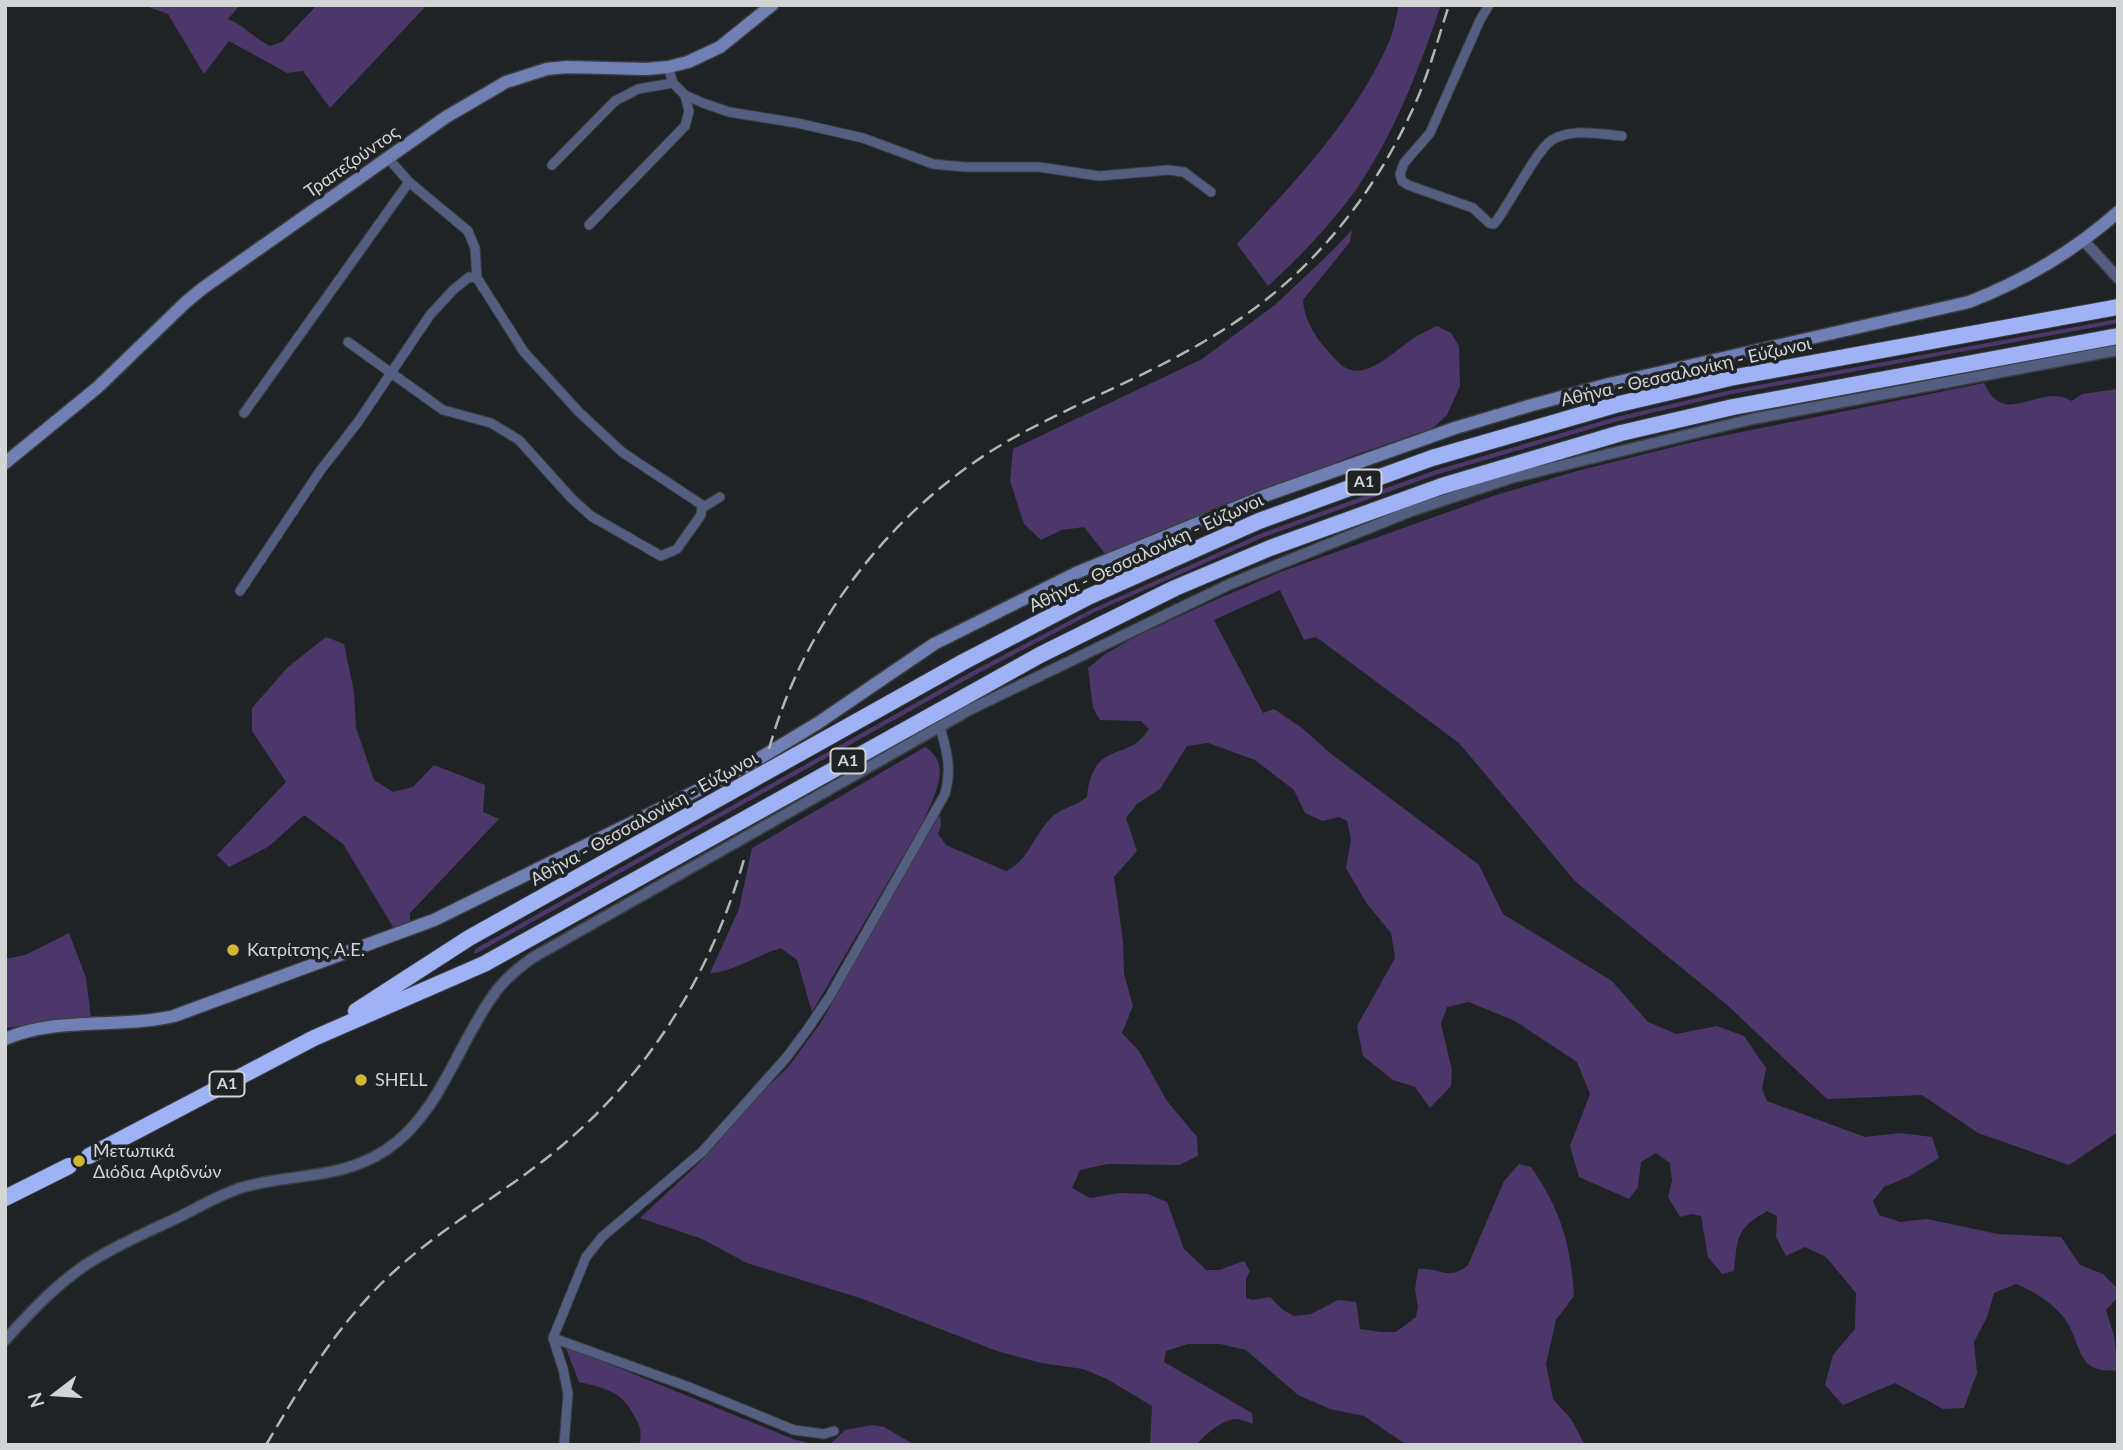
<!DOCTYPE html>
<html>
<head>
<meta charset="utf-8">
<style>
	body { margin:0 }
	#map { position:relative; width:2123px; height:1450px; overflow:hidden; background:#202325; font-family:Lato,sans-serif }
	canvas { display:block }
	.frame { position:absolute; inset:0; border:7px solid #d2d4d5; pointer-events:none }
	.north { position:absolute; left:21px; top:1359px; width:70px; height:70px; -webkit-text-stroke:5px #202325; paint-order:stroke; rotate:253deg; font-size:19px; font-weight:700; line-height:28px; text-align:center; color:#d2d4d5 }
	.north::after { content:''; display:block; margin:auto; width:24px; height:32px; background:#d2d4d5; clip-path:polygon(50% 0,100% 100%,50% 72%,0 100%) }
</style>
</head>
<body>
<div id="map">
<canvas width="2123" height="1450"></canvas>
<div class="frame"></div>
<div class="north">N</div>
</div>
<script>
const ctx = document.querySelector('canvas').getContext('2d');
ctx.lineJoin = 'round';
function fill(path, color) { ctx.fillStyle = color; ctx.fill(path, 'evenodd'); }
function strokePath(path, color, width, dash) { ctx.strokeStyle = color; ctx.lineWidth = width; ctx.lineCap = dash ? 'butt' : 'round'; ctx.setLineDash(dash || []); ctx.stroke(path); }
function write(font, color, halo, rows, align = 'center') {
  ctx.font = font + ' Lato,sans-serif'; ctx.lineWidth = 7; ctx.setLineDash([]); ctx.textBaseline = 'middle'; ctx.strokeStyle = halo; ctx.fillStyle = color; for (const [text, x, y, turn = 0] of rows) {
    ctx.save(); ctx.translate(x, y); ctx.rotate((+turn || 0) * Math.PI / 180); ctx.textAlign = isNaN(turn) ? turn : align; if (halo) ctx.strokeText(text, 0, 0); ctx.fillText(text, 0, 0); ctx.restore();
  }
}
fill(new Path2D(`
	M 143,5 L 240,5 L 228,19 C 245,26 254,38 270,46 L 282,42 L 317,5 L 427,5 L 330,108 L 303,71 L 287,73 L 229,41 L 204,74 L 168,14 Z
	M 1399,5 L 1441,5 C 1419,69 1394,135 1355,191 C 1329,226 1300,257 1268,286 L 1237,244 C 1294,183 1355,119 1389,42 C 1394,30 1396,17 1399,5 Z
	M 1352,230 L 1350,242 L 1303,300 C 1304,318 1314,335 1326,349 C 1333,356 1340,367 1351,370 C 1372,376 1400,346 1417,336 C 1424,332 1431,329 1437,326 L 1451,333 L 1459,346 L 1460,386 L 1447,415 L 1433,428 L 1358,454 L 1106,555 L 1084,527 L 1062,530 L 1041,540 L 1024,524 L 1010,481 L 1013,449 L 1202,359 L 1276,304 L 1330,253 Z
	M 2118,319 L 2118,323 L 1732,394 L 1618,421 L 1438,474 L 1264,537 L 1095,612 L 973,676 L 477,953 L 474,953 L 475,949 L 971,672 L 1092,609 L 1262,533 L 1436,470 L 1616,417 L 1731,390 Z
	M 1984,383 C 2002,422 2025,396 2056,396 C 2061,396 2068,399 2072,401 L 2082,394 L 2118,389 L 2118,1132 L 2069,1165 L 1978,1133 L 1922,1095 L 1827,1099 L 1726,1004 L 1575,881 L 1459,743 L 1316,637 L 1304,640 L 1280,590 L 1214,620 L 1263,713 L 1274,709 L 1302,728 L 1330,753 L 1479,865 L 1503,914 L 1612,981 L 1648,1022 L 1676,1034 L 1717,1026 L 1744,1036 L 1766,1068 L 1762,1089 L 1767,1101 L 1865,1137 L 1900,1133 L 1932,1137 L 1939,1158 L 1910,1176 L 1884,1187 L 1873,1201 L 1879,1215 L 1900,1222 L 1927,1219 L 1998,1234 L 2061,1237 L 2080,1265 L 2103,1274 L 2118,1289 L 2118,1297 L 2106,1310 L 2114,1336 L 2118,1370 C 2075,1375 2083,1345 2065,1319 C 2053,1303 2034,1291 2016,1284 L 1994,1293 L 1987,1317 L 1974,1342 L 1977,1373 L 1964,1408 L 1943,1409 L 1895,1383 L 1843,1405 L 1825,1385 L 1833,1355 L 1855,1329 L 1856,1293 L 1826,1257 L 1805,1247 L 1786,1256 L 1776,1237 L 1777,1216 L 1767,1211 C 1735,1230 1738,1236 1734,1271 L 1722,1274 L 1708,1257 L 1701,1216 L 1692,1214 L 1680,1217 L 1668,1197 L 1672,1180 L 1670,1163 L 1656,1153 L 1641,1162 L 1638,1187 L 1629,1199 L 1579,1177 L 1570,1146 L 1590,1094 L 1577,1062 L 1515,1021 L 1469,1002 L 1447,1007 L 1441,1024 L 1452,1070 L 1451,1086 L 1430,1108 L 1415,1087 L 1393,1080 L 1363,1056 L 1357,1026 L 1395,958 L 1391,933 L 1367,904 L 1346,868 L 1351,839 L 1347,821 L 1339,817 L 1322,821 L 1305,813 L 1294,790 L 1255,760 L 1208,743 L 1187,746 L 1160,789 L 1137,804 L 1126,818 L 1137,851 L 1114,877 L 1123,941 L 1124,974 L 1133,1006 L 1122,1033 L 1139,1051 L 1167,1101 L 1197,1137 L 1198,1156 L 1179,1165 L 1108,1164 L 1080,1170 L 1072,1188 L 1090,1198 L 1120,1193 L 1148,1194 L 1167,1202 L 1184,1249 L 1206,1270 L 1219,1270 L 1244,1261 L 1250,1271 L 1246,1279 L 1246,1298 L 1253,1300 L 1270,1297 L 1283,1310 L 1294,1316 L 1311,1314 L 1338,1300 L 1356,1302 L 1360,1329 L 1381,1332 L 1396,1332 L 1416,1317 L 1418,1307 L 1415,1290 L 1418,1269 C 1441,1267 1448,1282 1468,1265 L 1504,1181 L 1519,1164 L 1531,1167 C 1561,1210 1571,1245 1574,1296 L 1556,1320 L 1546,1364 L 1553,1399 L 1571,1419 L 1585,1445 L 1407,1445 L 1364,1416 L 1330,1409 L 1298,1395 L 1246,1350 L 1220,1344 L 1188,1344 L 1166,1351 L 1164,1362 L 1252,1413 L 1253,1424 C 1248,1422 1240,1419 1235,1419 C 1221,1420 1205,1435 1196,1445 L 1150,1445 L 1152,1406 L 1107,1379 L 1083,1369 L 1041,1363 L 997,1351 L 863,1299 L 747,1263 L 702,1239 L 640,1218 L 699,1163 L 759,1095 L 789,1066 L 822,1021 L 928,832 L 940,815 L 941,826 L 938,834 L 946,845 L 1006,871 C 1027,862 1034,836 1049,820 C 1059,808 1075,807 1087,797 C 1094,737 1127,764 1149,729 L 1141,721 L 1100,720 L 1093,708 L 1088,668 L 1105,654 L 1135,637 L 1206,604 L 1283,571 L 1493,496 L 1577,471 L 1697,441 Z
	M 326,637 L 344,644 L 354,692 L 356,728 L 362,745 L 374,780 L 393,792 L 413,787 L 434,765 L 485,785 L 483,812 L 499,819 L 410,913 L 410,924 L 395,930 L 343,844 L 304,815 L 268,847 L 229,867 L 217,855 L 286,782 L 252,731 L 252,708 L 288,667 Z
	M 925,747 C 953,763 934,797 924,820 L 812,1012 L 797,960 L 781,948 C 760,954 730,973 710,973 L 739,909 L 752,848 Z
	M 69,933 L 86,978 L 91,1018 L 5,1028 L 5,959 L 25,955 Z
	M 565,1346 L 793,1439 L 817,1445 L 639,1445 C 642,1434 641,1428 636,1419 C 622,1391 608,1389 579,1382 Z
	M 872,1425 L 884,1427 L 915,1445 L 829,1445 L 845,1430 Z`), '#4b3769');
const minor = new Path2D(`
	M 1489,5 L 1480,20 L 1430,133 L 1404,163 L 1400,174 L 1402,181 L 1408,185 L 1473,208 L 1489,223 L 1494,224 C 1508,207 1537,149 1552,140 C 1572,128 1600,134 1622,136
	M 668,67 L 673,83 L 685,95 L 703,103 L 729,112 L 797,123 L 863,138 L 933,164 L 965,167 L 1039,167 L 1099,176 L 1168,170 L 1184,172 L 1211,192
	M 552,165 L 615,101 L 638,89 L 673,83
	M 589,225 L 685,126 L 689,111 L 685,95
	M 348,342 L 443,410 L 491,423 L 519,440 L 572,499 L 591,516 L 661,556 L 677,549 L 701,515 L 702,505 L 622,452 L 579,412 L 524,352 L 477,278 L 475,248 L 468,231 L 409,182 L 388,158
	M 244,413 L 409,182
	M 702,508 L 720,497
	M 240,591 L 320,471 L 358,422 L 430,315 L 453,290 L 469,277 L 477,278
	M 553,1338 L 689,1387 L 794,1430 L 824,1434 L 834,1431
	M 564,1445 L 568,1394 L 563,1369 L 553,1338 L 586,1257 L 602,1237 L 702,1152 L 786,1058 L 807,1030 L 830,996 L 945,794 C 952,768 947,752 940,727`);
const tertiary = new Path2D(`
	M 2084,241 L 2118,278
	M 5,1340 C 30,1313 55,1285 87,1264 C 116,1245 150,1231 181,1216 C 201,1206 222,1193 244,1187 C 293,1173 340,1180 386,1150 C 442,1112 458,1041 497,990 C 507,977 519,968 532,958 L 971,709 L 1230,584 L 1411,511 L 1511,478 L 1752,419 L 2118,350`);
const secondary = new Path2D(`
	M 5,463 L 98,387 L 186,302 L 203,288 L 446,117 L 506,82 L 547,69 L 567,67 L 646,69 L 668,67 L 688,62 L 720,47 L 772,5
	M 5,1039 C 59,1016 118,1029 174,1016 L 434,920 L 745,767 L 818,723 L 934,644 L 1076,573 L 1264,496 L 1455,428 L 1532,405 L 1609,384 L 1969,302 C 2023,281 2074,251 2118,212`);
const motorway = new Path2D(`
	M 356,1011 L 469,938 L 965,661 L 1088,597 L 1259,521 L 1432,458 L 1615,405 L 1730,378 L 2118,307
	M 89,1156 L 314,1038 L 484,964 L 1040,655 L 1175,588 L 1270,548 L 1442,486 L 1621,433 L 1733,407 L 2118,336
	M 5,1198 L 69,1166`);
strokePath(minor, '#3c3f41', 11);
strokePath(tertiary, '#3c3f41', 13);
strokePath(secondary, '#3c3f41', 15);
strokePath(motorway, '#3c3f41', 18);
strokePath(minor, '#545e80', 9);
strokePath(tertiary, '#545e80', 10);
strokePath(secondary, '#7080b5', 12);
strokePath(motorway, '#9eb2f5', 16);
strokePath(new Path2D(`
	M 769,749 C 806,616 901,497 1024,432 C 1109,387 1198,356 1273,294 C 1332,246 1378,183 1410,115 C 1427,80 1437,42 1449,5
	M 266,1445 C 299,1389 331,1335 376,1289 C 420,1243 476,1210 527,1173 C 637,1093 708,986 745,856`), '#b2b4b5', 2.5, [14, 7]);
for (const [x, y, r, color] of [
	[233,950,7,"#d2b635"],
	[361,1080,7,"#d2b635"],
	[79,1161,7,"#d2b635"]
]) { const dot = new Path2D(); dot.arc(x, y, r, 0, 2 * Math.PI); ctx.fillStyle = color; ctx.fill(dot); strokePath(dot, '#202325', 2.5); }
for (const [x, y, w] of [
	[1364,482,35],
	[848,761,35],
	[227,1084,35]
]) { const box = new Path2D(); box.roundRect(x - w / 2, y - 12.5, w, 25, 5); ctx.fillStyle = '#202325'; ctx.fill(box); strokePath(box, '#d2d4d5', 2); }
write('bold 16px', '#d2d4d5', null, [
	["Α1",1364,482],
	["Α1",848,761],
	["Α1",227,1084]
]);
write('18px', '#d2d4d5', '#202325', [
	["Τραπεζούντος",352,162,-35],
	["Αθήνα - Θεσσαλονίκη - Εύζωνοι",1686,372,-13],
	["Αθήνα - Θεσσαλονίκη - Εύζωνοι",1146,553,-25],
	["Αθήνα - Θεσσαλονίκη - Εύζωνοι",644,819,-29]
]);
write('18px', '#d2d4d5', '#202325', [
	["Κατρίτσης Α.Ε.",247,950],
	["SHELL",375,1080],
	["Μετωπικά",93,1151],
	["Διόδια Αφιδνών",93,1172]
], 'left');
</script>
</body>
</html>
